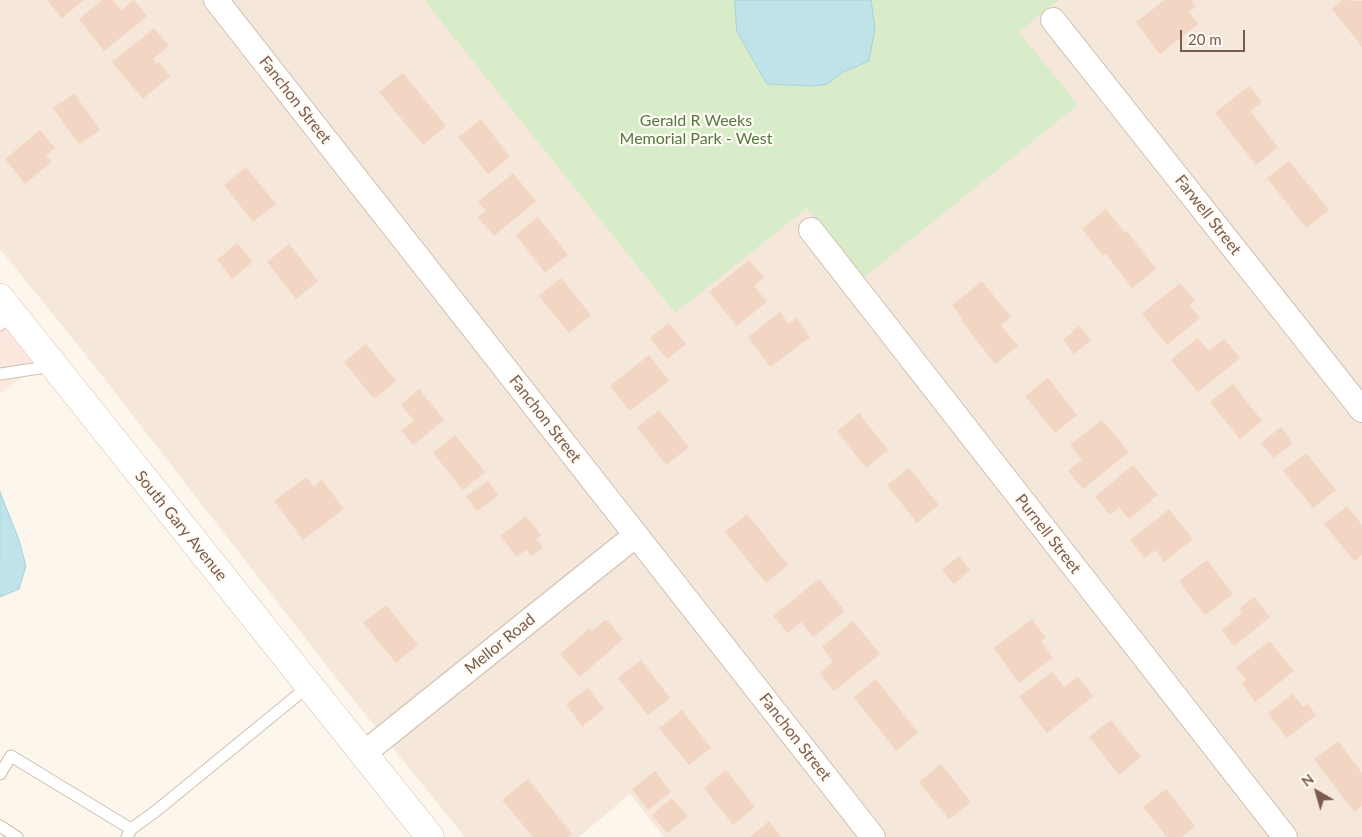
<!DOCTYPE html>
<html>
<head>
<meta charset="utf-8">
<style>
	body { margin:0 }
	#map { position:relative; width:1362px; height:837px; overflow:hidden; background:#fdf6ec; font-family:Lato,sans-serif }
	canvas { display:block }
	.north { position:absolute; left:1292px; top:767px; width:50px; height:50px; -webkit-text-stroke:4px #fffaf3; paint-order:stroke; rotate:322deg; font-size:14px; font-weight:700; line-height:20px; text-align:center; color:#7a5c4d }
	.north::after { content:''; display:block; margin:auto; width:18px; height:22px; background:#7a5c4d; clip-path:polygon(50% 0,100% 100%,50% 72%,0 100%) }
	.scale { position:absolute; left:1180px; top:30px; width:65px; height:22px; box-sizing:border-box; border:2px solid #7a5c4d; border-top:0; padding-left:6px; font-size:15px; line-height:18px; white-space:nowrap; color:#7a5c4d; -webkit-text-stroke:4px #fffaf3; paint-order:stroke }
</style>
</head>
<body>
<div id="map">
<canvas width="1362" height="837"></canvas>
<div class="north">N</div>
<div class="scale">20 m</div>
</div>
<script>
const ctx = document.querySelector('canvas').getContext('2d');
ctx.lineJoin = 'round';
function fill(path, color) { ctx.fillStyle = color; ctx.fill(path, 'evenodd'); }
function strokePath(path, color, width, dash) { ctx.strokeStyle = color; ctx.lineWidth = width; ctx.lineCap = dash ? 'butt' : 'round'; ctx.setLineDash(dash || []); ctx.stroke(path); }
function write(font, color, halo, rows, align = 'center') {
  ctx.font = font + ' Lato,sans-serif'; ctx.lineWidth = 4.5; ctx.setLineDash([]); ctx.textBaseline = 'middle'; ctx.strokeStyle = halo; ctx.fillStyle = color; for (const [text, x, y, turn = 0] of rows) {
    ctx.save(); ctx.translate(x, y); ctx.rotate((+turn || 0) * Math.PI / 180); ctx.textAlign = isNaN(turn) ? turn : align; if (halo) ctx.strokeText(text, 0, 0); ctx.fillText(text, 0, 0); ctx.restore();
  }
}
fill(new Path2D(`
	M 0,0 L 1362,0 L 1362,837 L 664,837 L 630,794 L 579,837 L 465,837 L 348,693 L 82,350 L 0,249 Z`), '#f5e8da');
fill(new Path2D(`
	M 0,307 L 43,361 L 0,394 Z`), '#fde8e0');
fill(new Path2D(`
	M 424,0 L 1058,0 L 1019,32 L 1078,105 L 863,278 L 807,208 L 675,313 Z`), '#d8ecc9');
const water = new Path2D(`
	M 735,0 L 871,0 L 875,28 L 869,61 L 843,72 L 827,84 L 813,86 L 767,84 L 737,32 Z
	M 0,492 L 19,540 L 26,566 L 19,589 L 0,597 Z`);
fill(water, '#bfe3e8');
strokePath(water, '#a5d3da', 1);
fill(new Path2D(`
	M 47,0 L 84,0 L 62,18 Z
	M 103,0 L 113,0 L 121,11 L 134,0 L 147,16 L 104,51 L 79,19 Z
	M 1165,0 L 1191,0 L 1196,7 L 1189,12 L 1198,24 L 1160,54 L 1136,22 Z
	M 1342,0 L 1362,1 L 1362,47 L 1332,9 Z
	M 154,28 L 169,46 L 153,59 L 156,64 L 159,62 L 170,76 L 143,99 L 112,62 Z
	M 403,73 L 446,126 L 423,145 L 379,92 Z
	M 1249,86 L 1262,102 L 1250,111 L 1278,147 L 1256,165 L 1215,113 Z
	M 74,93 L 100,130 L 79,144 L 53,108 Z
	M 481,119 L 510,157 L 488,174 L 458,137 Z
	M 40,130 L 55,148 L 46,155 L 52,162 L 25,184 L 5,159 Z
	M 1289,161 L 1329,210 L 1306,228 L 1267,178 Z
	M 246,167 L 276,204 L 253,222 L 224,185 Z
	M 513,173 L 536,201 L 494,236 L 478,217 L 486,211 L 478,202 Z
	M 1106,209 L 1125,233 L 1127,231 L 1156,269 L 1132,288 L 1106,254 L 1103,256 L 1082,229 Z
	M 538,217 L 568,255 L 545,273 L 516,235 Z
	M 237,243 L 253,262 L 232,279 L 217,260 Z
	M 289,244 L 318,281 L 296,299 L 267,262 Z
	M 749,260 L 764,277 L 754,286 L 767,302 L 737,326 L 709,292 Z
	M 561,278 L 591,315 L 569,333 L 539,296 Z
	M 982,281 L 1011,317 L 1001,325 L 1018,346 L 995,364 L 962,321 L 963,319 L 952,305 Z
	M 1180,283 L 1195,301 L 1189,305 L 1200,318 L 1167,345 L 1142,314 Z
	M 780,312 L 789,324 L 797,318 L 810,337 L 770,367 L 748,337 Z
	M 669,323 L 686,344 L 667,359 L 650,338 Z
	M 1079,326 L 1091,340 L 1074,354 L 1063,340 Z
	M 1197,338 L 1209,351 L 1224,339 L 1240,358 L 1198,392 L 1171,360 Z
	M 366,344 L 396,381 L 374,399 L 344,362 Z
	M 649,355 L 669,381 L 630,411 L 610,386 Z
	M 1048,378 L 1077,415 L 1055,433 L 1025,396 Z
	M 1233,384 L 1262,421 L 1240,439 L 1210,402 Z
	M 419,389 L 444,420 L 413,445 L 401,430 L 414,421 L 401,405 Z
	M 659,410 L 689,447 L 666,465 L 637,427 Z
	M 859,413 L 888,450 L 866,468 L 837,431 Z
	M 1102,420 L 1129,452 L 1083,489 L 1068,471 L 1082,460 L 1070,445 Z
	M 1281,427 L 1293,443 L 1274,458 L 1261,443 Z
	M 455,435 L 485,472 L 463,490 L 433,453 Z
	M 1306,453 L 1336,490 L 1313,508 L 1283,471 Z
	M 1133,465 L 1158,495 L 1129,519 L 1119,507 L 1110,515 L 1095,497 Z
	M 909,468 L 939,505 L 917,523 L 887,485 Z
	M 306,477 L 314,487 L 322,480 L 344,509 L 303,540 L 274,501 Z
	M 488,481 L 499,495 L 477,511 L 466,496 Z
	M 1347,506 L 1362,525 L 1362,555 L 1354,561 L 1324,524 Z
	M 1169,509 L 1193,539 L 1164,562 L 1155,550 L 1145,558 L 1130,540 Z
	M 747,514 L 788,565 L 766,583 L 725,532 Z
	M 526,516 L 541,535 L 536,539 L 543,547 L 532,556 L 526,549 L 517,557 L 500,536 Z
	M 959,556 L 970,570 L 954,584 L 942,570 Z
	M 1207,560 L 1233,594 L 1205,615 L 1179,581 Z
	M 819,579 L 845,611 L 813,637 L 801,622 L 788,633 L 773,616 Z
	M 1254,597 L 1270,617 L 1234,646 L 1222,630 L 1242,613 L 1239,609 Z
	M 386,605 L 418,645 L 396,663 L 363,623 Z
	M 606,619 L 623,639 L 580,677 L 560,654 L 590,628 L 592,631 Z
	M 1032,619 L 1046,638 L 1041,641 L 1053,658 L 1019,683 L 994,648 Z
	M 853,621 L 880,654 L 834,691 L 820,673 L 833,662 L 822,647 Z
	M 1270,641 L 1294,671 L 1255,702 L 1242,684 L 1246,680 L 1236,667 Z
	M 641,660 L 670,698 L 648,715 L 618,678 Z
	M 1052,672 L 1064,687 L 1078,677 L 1093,696 L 1047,733 L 1019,697 Z
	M 876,679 L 918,733 L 896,751 L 854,697 Z
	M 588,688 L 604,709 L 582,726 L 566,704 Z
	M 1293,694 L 1303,707 L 1308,704 L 1316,715 L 1287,738 L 1268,713 Z
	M 682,710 L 711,748 L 689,765 L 659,728 Z
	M 1111,720 L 1141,757 L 1119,775 L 1089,737 Z
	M 1338,741 L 1362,773 L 1362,806 L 1354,812 L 1314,759 Z
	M 941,764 L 971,802 L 949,819 L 919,782 Z
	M 726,770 L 755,807 L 733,825 L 704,788 Z
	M 655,771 L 671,792 L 648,810 L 632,789 Z
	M 528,779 L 572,834 L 568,837 L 533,837 L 502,800 Z
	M 1166,789 L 1195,826 L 1182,837 L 1167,837 L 1143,807 Z
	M 672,798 L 688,816 L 667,833 L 652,815 Z
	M 769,821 L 781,837 L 750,837 Z`), '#f3d5c3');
const lane = new Path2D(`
	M 0,325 L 9,310
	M 0,374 L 53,366
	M 0,774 L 11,756 L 131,829
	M 0,826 L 17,837
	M 127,837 L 131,829 L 156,811 L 310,685`);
const street = new Path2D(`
	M 216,0 L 873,837
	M 1053,20 L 1362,410
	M 811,230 L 1285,837
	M 363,754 L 636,535`);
const secondary = new Path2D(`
	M 0,298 L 430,837`);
strokePath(lane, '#d1beb0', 13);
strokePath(street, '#d1beb0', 26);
strokePath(secondary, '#d6c0b0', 29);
strokePath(lane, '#fff', 11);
strokePath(street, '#fff', 24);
strokePath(secondary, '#fff', 28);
write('16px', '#7a5c4d', '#fffaf3', [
	["Fanchon Street",295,100,52],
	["Farwell Street",1208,215,52],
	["Fanchon Street",545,419,52],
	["South Gary Avenue",181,526,51],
	["Purnell Street",1048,534,52],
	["Mellor Road",500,644,-39],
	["Fanchon Street",795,737,52]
]);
write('16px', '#537a41', '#fffaf3', [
	["Gerald R Weeks",696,121],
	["Memorial Park - West",696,139]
]);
</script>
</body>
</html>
